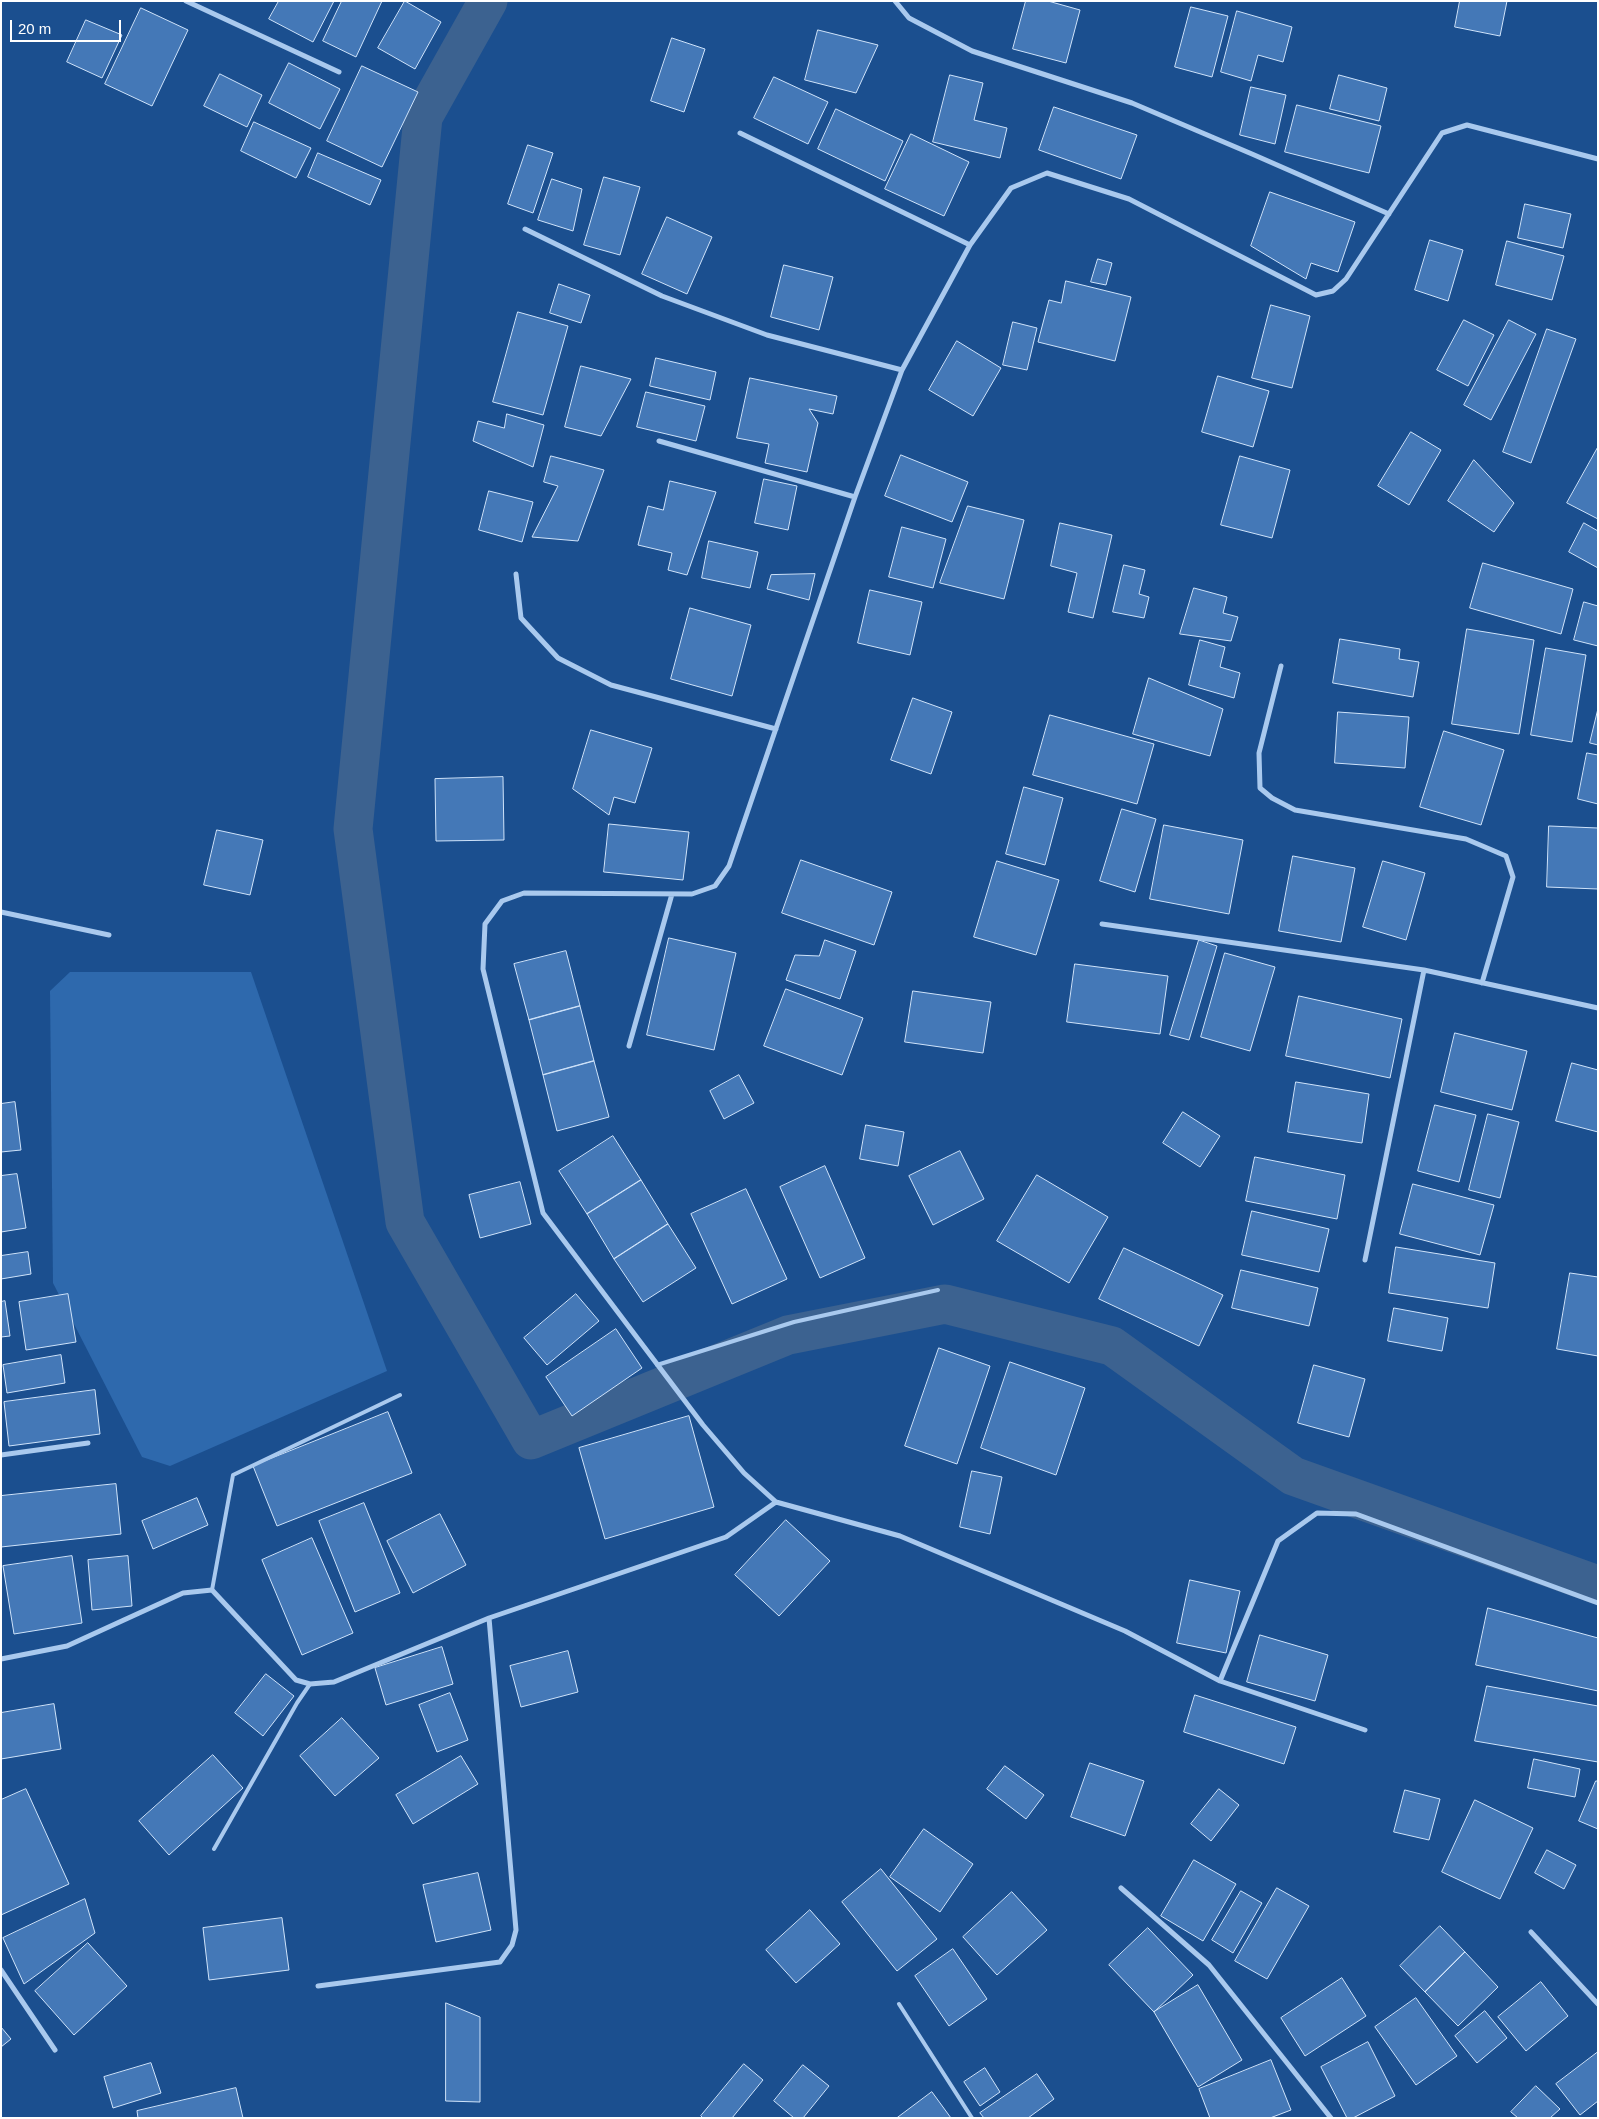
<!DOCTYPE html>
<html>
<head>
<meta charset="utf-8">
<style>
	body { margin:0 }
	#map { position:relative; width:1599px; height:2119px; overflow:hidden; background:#1b4f8f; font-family:Arial,sans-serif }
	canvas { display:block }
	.frame { position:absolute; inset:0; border:2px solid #fff; pointer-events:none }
	.scale { position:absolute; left:10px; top:20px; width:111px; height:22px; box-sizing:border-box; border:2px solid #fff; border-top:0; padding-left:6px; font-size:15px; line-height:18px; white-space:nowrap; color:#fff; -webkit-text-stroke:4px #1b4f8f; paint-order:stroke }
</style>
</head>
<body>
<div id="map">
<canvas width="1599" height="2119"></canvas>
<div class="frame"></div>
<div class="scale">20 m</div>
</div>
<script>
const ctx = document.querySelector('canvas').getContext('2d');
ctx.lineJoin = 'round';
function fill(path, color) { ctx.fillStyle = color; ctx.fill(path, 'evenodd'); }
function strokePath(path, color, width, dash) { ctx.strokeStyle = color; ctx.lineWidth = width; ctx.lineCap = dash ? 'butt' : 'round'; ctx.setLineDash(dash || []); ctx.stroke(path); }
fill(new Path2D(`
	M 70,972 L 251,972 L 387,1371 L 170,1466 L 142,1457 L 53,1283 L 50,991 Z`), '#2e69ad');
strokePath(new Path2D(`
	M 488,1 L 423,117 L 353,829 L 405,1222 L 531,1440 L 788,1335 L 945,1304 L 1112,1346 L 1293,1476 L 1598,1585`), '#3c6290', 39);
const building = new Path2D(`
	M 279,1 L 334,1 L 313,42 L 269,19 Z
	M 342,1 L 382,1 L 356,57 L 323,41 Z
	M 405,1 L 441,22 L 415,69 L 378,48 Z
	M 1026,1 L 1048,1 L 1080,10 L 1066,63 L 1013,49 Z
	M 1460,1 L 1507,1 L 1500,36 L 1455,27 Z
	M 1191,7 L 1228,16 L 1212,77 L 1175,67 Z
	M 141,8 L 188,30 L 152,106 L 105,84 Z
	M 1237,11 L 1292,27 L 1283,62 L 1258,55 L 1251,81 L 1221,72 Z
	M 86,20 L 122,35 L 102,78 L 67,62 Z
	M 818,30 L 878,45 L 856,93 L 805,80 Z
	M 672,38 L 705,49 L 684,112 L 651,101 Z
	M 289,63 L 340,89 L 320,129 L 269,103 Z
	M 362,66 L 418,92 L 382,167 L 327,141 Z
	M 220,74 L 262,95 L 247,127 L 204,106 Z
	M 950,75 L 983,83 L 974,120 L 1007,128 L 1000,158 L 933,142 Z
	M 1339,75 L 1387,88 L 1379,121 L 1330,109 Z
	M 774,77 L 828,102 L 808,144 L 754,118 Z
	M 1251,87 L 1286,95 L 1275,144 L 1240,135 Z
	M 1297,105 L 1381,126 L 1369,173 L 1285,152 Z
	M 1054,107 L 1137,135 L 1121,179 L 1039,150 Z
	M 836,109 L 903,141 L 885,181 L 818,149 Z
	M 254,122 L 311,148 L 296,178 L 241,151 Z
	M 911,134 L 969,162 L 944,216 L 885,189 Z
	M 528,145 L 553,153 L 533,213 L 508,204 Z
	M 318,153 L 381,180 L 370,205 L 308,177 Z
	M 604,177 L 640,187 L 620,255 L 584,245 Z
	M 552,179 L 582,189 L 573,231 L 538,220 Z
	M 1270,192 L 1355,222 L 1338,272 L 1311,263 L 1306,279 L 1251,246 Z
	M 1525,204 L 1571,214 L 1563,248 L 1518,238 Z
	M 667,217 L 712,237 L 687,294 L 642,274 Z
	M 1430,240 L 1463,250 L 1448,301 L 1415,290 Z
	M 1507,241 L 1564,256 L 1552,300 L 1496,285 Z
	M 1098,259 L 1112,263 L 1106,285 L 1091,282 Z
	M 784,265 L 833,277 L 819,330 L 771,317 Z
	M 1066,281 L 1131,297 L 1115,361 L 1038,342 L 1049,300 L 1061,303 Z
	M 559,284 L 590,295 L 581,323 L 550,313 Z
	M 1271,305 L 1310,316 L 1292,388 L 1252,378 Z
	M 518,312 L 568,326 L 543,415 L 493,402 Z
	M 1464,320 L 1494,335 L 1468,386 L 1437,370 Z
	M 1509,320 L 1536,334 L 1491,420 L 1464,405 Z
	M 1013,322 L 1037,328 L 1027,370 L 1003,365 Z
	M 1547,329 L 1576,339 L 1531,463 L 1503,452 Z
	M 957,341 L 1001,368 L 973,416 L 929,390 Z
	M 656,358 L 716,372 L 710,400 L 650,386 Z
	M 581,366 L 631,379 L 601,436 L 565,427 Z
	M 1218,376 L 1269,391 L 1253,447 L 1202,432 Z
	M 750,378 L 837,396 L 833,414 L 809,409 L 818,423 L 807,472 L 765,463 L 769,444 L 737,438 Z
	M 646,392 L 705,406 L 696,441 L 637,427 Z
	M 507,414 L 544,425 L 533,467 L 473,441 L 478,421 L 504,428 Z
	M 1411,432 L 1441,450 L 1409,505 L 1378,486 Z
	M 1598,447 L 1598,519 L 1567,503 Z
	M 901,455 L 968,482 L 952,522 L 885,496 Z
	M 551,456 L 604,470 L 578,541 L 532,537 L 558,486 L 544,482 Z
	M 1240,456 L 1290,470 L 1272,538 L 1221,525 Z
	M 1474,460 L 1514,503 L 1494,532 L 1448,501 Z
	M 764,479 L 797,486 L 788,530 L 755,523 Z
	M 670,481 L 716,492 L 687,575 L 668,570 L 672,553 L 638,545 L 648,506 L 663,510 Z
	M 489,491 L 533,502 L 522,542 L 479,530 Z
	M 968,506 L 1024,520 L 1004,599 L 940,583 Z
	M 1060,523 L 1112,535 L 1093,618 L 1068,612 L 1077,573 L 1051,566 Z
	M 1584,523 L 1598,531 L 1598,568 L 1569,552 Z
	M 902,527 L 946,539 L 933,588 L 889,577 Z
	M 709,541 L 758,552 L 750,588 L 702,578 Z
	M 1483,563 L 1573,589 L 1561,634 L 1470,608 Z
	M 1124,565 L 1145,570 L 1139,594 L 1149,597 L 1144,618 L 1113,612 Z
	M 815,574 L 809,600 L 767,589 L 771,575 Z
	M 1194,588 L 1227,597 L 1223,613 L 1238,617 L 1231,641 L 1180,634 Z
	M 870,590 L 922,602 L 910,655 L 858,643 Z
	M 1584,602 L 1598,606 L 1598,646 L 1574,640 Z
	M 690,608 L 751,625 L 732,696 L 671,679 Z
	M 1467,629 L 1534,640 L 1519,734 L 1452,724 Z
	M 1340,639 L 1400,649 L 1399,659 L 1419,662 L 1413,697 L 1333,683 Z
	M 1200,640 L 1225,647 L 1220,667 L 1240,673 L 1234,698 L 1189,685 Z
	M 1546,648 L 1586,655 L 1572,742 L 1531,735 Z
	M 1149,678 L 1223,709 L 1210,756 L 1133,734 Z
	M 913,698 L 952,712 L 931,774 L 891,760 Z
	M 1598,709 L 1598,745 L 1590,743 Z
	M 1338,712 L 1409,717 L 1405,768 L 1335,763 Z
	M 1050,715 L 1154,744 L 1137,804 L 1033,775 Z
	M 591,730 L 652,748 L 635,803 L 614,797 L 609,815 L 573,789 Z
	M 1444,731 L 1504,750 L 1481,825 L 1420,807 Z
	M 1587,753 L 1598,755 L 1598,804 L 1578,799 Z
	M 503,777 L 504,840 L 436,841 L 435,779 Z
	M 1024,787 L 1063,798 L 1045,865 L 1006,854 Z
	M 1122,809 L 1156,819 L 1135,892 L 1100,881 Z
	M 609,824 L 689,832 L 683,880 L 604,872 Z
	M 1164,825 L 1243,840 L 1229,914 L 1150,899 Z
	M 1549,826 L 1598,828 L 1598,889 L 1547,887 Z
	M 217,830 L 263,840 L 250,895 L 204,885 Z
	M 1293,856 L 1355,868 L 1341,942 L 1279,931 Z
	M 801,860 L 892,892 L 874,945 L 782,913 Z
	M 997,861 L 1059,880 L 1036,955 L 974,937 Z
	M 1383,861 L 1425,873 L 1406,940 L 1363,927 Z
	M 669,938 L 736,953 L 714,1050 L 647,1035 Z
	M 825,940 L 856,951 L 840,999 L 786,980 L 795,955 L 819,956 Z
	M 1199,940 L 1217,946 L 1189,1040 L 1170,1035 Z
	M 566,951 L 580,1006 L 529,1020 L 514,964 Z
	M 1225,953 L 1275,967 L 1250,1051 L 1201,1037 Z
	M 1075,964 L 1168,976 L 1160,1034 L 1067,1022 Z
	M 786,989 L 863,1018 L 842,1075 L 764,1046 Z
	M 913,991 L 991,1002 L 983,1053 L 905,1042 Z
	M 1299,996 L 1402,1019 L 1390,1078 L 1286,1056 Z
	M 580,1006 L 594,1061 L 543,1075 L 529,1020 Z
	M 1455,1033 L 1527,1051 L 1512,1110 L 1441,1092 Z
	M 594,1061 L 609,1117 L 557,1131 L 543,1075 Z
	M 1572,1063 L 1598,1070 L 1598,1132 L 1556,1121 Z
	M 739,1075 L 754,1103 L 724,1119 L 710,1091 Z
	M 1296,1082 L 1369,1094 L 1362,1143 L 1288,1132 Z
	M 15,1102 L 21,1150 L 1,1152 L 1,1104 Z
	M 1435,1105 L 1476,1115 L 1459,1182 L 1418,1171 Z
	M 1183,1112 L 1220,1136 L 1200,1167 L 1163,1143 Z
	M 1488,1114 L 1519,1122 L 1500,1198 L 1469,1190 Z
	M 866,1125 L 904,1132 L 898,1166 L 860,1159 Z
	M 613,1136 L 641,1180 L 587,1214 L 559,1171 Z
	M 960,1151 L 984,1199 L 933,1225 L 909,1176 Z
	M 1255,1157 L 1345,1175 L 1337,1219 L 1246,1201 Z
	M 825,1166 L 865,1258 L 820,1278 L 780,1187 Z
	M 17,1174 L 26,1228 L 1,1232 L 1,1176 Z
	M 1037,1175 L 1108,1217 L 1069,1283 L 997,1241 Z
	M 641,1180 L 668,1224 L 614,1259 L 587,1214 Z
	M 520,1182 L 531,1224 L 480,1238 L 469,1195 Z
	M 1413,1184 L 1494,1205 L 1480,1255 L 1400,1234 Z
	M 746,1189 L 787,1279 L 732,1304 L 691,1214 Z
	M 1252,1211 L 1329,1229 L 1319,1272 L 1242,1255 Z
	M 668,1224 L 696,1268 L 643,1302 L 614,1259 Z
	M 1396,1247 L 1495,1263 L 1488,1308 L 1389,1293 Z
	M 1124,1248 L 1223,1295 L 1199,1346 L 1099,1299 Z
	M 28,1252 L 31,1274 L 1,1279 L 1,1256 Z
	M 1241,1270 L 1318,1288 L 1309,1326 L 1232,1308 Z
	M 1570,1273 L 1598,1277 L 1598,1356 L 1557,1349 Z
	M 68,1294 L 76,1342 L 26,1350 L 19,1302 Z
	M 576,1294 L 599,1321 L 547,1365 L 524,1338 Z
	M 5,1301 L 10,1336 L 1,1337 L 1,1302 Z
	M 1394,1308 L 1448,1318 L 1442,1351 L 1388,1341 Z
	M 616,1329 L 642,1368 L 572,1416 L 546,1377 Z
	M 939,1348 L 990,1366 L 957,1464 L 905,1446 Z
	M 61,1355 L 65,1383 L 7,1393 L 3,1365 Z
	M 1010,1362 L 1085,1388 L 1056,1475 L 981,1448 Z
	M 1314,1365 L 1365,1379 L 1349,1437 L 1298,1423 Z
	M 95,1390 L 100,1434 L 9,1446 L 4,1402 Z
	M 388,1412 L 412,1473 L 277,1526 L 253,1466 Z
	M 689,1416 L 714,1507 L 605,1539 L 579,1448 Z
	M 972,1471 L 1002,1477 L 990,1534 L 960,1527 Z
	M 116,1484 L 121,1534 L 1,1547 L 1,1496 Z
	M 197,1498 L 208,1525 L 153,1549 L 142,1521 Z
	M 364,1503 L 400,1593 L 355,1612 L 319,1521 Z
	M 440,1514 L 466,1565 L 413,1593 L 387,1541 Z
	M 786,1520 L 830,1561 L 779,1616 L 735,1575 Z
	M 312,1538 L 353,1633 L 302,1655 L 262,1560 Z
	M 72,1556 L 82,1623 L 14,1634 L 3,1566 Z
	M 128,1556 L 132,1606 L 92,1610 L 88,1560 Z
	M 1190,1580 L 1240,1591 L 1226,1653 L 1177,1643 Z
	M 1488,1608 L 1598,1638 L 1598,1691 L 1476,1665 Z
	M 1260,1635 L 1328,1655 L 1315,1701 L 1247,1682 Z
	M 442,1647 L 453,1684 L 386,1705 L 375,1668 Z
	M 568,1651 L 578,1692 L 521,1707 L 510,1666 Z
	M 266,1674 L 294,1696 L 263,1736 L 235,1713 Z
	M 1487,1686 L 1598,1706 L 1598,1762 L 1475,1741 Z
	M 450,1693 L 468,1740 L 437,1752 L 419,1705 Z
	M 1195,1695 L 1296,1727 L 1284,1764 L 1184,1732 Z
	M 54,1704 L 61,1749 L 1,1759 L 1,1713 Z
	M 342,1718 L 379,1758 L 335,1796 L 300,1756 Z
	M 213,1755 L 243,1788 L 169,1855 L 139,1821 Z
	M 461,1756 L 478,1784 L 413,1824 L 396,1795 Z
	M 1534,1759 L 1580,1769 L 1575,1797 L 1528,1788 Z
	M 1090,1763 L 1144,1781 L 1125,1836 L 1071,1817 Z
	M 1005,1766 L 1044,1795 L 1026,1819 L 987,1789 Z
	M 1596,1781 L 1598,1781 L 1598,1829 L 1579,1821 Z
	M 26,1789 L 69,1884 L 1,1915 L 1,1800 Z
	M 1219,1789 L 1239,1805 L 1211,1841 L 1191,1824 Z
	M 1405,1790 L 1440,1799 L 1429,1840 L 1394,1832 Z
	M 1475,1800 L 1533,1828 L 1500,1899 L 1442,1872 Z
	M 924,1829 L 973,1864 L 940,1912 L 890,1877 Z
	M 1547,1850 L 1576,1865 L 1564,1889 L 1535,1873 Z
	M 1194,1860 L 1236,1884 L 1203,1941 L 1161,1916 Z
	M 881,1869 L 937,1939 L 897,1971 L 842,1902 Z
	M 478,1873 L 491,1930 L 436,1942 L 423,1885 Z
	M 1277,1888 L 1309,1906 L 1267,1979 L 1235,1961 Z
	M 1241,1891 L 1262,1903 L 1233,1953 L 1212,1940 Z
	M 1012,1892 L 1047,1930 L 997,1975 L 963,1937 Z
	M 85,1899 L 95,1933 L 24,1984 L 3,1938 Z
	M 810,1910 L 840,1944 L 796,1983 L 766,1950 Z
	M 282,1918 L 289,1970 L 209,1980 L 203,1928 Z
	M 1440,1926 L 1465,1952 L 1425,1992 L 1400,1966 Z
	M 1148,1928 L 1193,1975 L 1154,2012 L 1109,1965 Z
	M 88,1943 L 127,1986 L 74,2035 L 35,1991 Z
	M 953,1949 L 987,1999 L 949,2026 L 915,1976 Z
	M 1465,1952 L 1498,1987 L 1458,2026 L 1425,1992 Z
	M 1342,1978 L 1366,2016 L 1305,2056 L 1281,2018 Z
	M 1541,1982 L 1568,2016 L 1526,2051 L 1498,2017 Z
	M 1198,1985 L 1242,2060 L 1198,2087 L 1154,2012 Z
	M 1416,1998 L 1457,2056 L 1416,2085 L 1375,2027 Z
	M 446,2003 L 480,2017 L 480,2102 L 446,2101 Z
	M 1485,2011 L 1507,2038 L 1477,2063 L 1455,2036 Z
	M 1,2027 L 11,2039 L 1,2047 Z
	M 1368,2042 L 1395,2096 L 1353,2118 L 1347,2118 L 1321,2067 Z
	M 1598,2052 L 1598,2101 L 1580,2115 L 1556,2084 Z
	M 1271,2060 L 1291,2110 L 1270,2118 L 1210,2118 L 1199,2089 Z
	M 151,2063 L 161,2093 L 113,2108 L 104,2077 Z
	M 744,2064 L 763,2080 L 732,2118 L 703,2118 L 701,2116 Z
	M 803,2065 L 829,2086 L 803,2118 L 794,2118 L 774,2101 Z
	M 985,2068 L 1000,2092 L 980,2106 L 964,2082 Z
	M 1037,2074 L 1054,2099 L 1028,2118 L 984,2118 L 980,2113 Z
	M 1536,2086 L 1560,2109 L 1550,2118 L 1518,2118 L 1511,2112 Z
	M 236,2088 L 243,2118 L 138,2118 L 137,2111 Z
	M 932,2092 L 951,2118 L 897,2118 Z`);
fill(building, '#4478b7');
strokePath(building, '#cfe3fa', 1);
strokePath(new Path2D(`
	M 657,1365 L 794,1322 L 938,1290
	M 212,1590 L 233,1475 L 400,1395
	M 214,1849 L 297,1703 L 310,1684
	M 899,2004 L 972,2118`), '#a9c9ee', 4);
strokePath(new Path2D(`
	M 186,1 L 339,72
	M 895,1 L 909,18 L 972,51 L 1132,103 L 1252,154 L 1389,214
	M 740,133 L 970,245
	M 525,229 L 662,296 L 767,335 L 902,370
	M 659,441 L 855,497
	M 516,574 L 521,618 L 558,658 L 611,685 L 776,729
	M 1281,666 L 1259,753 L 1260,788 L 1272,798 L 1295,810 L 1466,839 L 1506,856 L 1513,877 L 1482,983
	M 1,912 L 109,935
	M 1102,924 L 1424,970 L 1598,1008
	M 629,1046 L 672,894
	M 1365,1260 L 1424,970
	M 1,1455 L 88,1443
	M 776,1502 L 900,1536 L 1125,1631 L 1220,1681 L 1365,1730
	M 1,1659 L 67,1646 L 183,1593 L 212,1590 L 296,1680 L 310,1684 L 334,1682 L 489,1618 L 726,1537 L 776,1502 L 744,1473 L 703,1425 L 543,1213 L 483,969 L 485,924 L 502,901 L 524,893 L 692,894 L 715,886 L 729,866 L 855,497 L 902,370 L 970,245 L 1011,188 L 1047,173 L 1129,199 L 1316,295 L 1333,291 L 1346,279 L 1442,133 L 1467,125 L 1598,159
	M 1220,1681 L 1278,1541 L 1317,1513 L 1356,1514 L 1598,1603
	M 1121,1888 L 1209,1965 L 1331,2118
	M 1531,1932 L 1598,2004
	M 1,1970 L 55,2050
	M 318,1986 L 500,1962 L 512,1945 L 516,1930 L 489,1618`), '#a9c9ee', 5);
</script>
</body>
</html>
